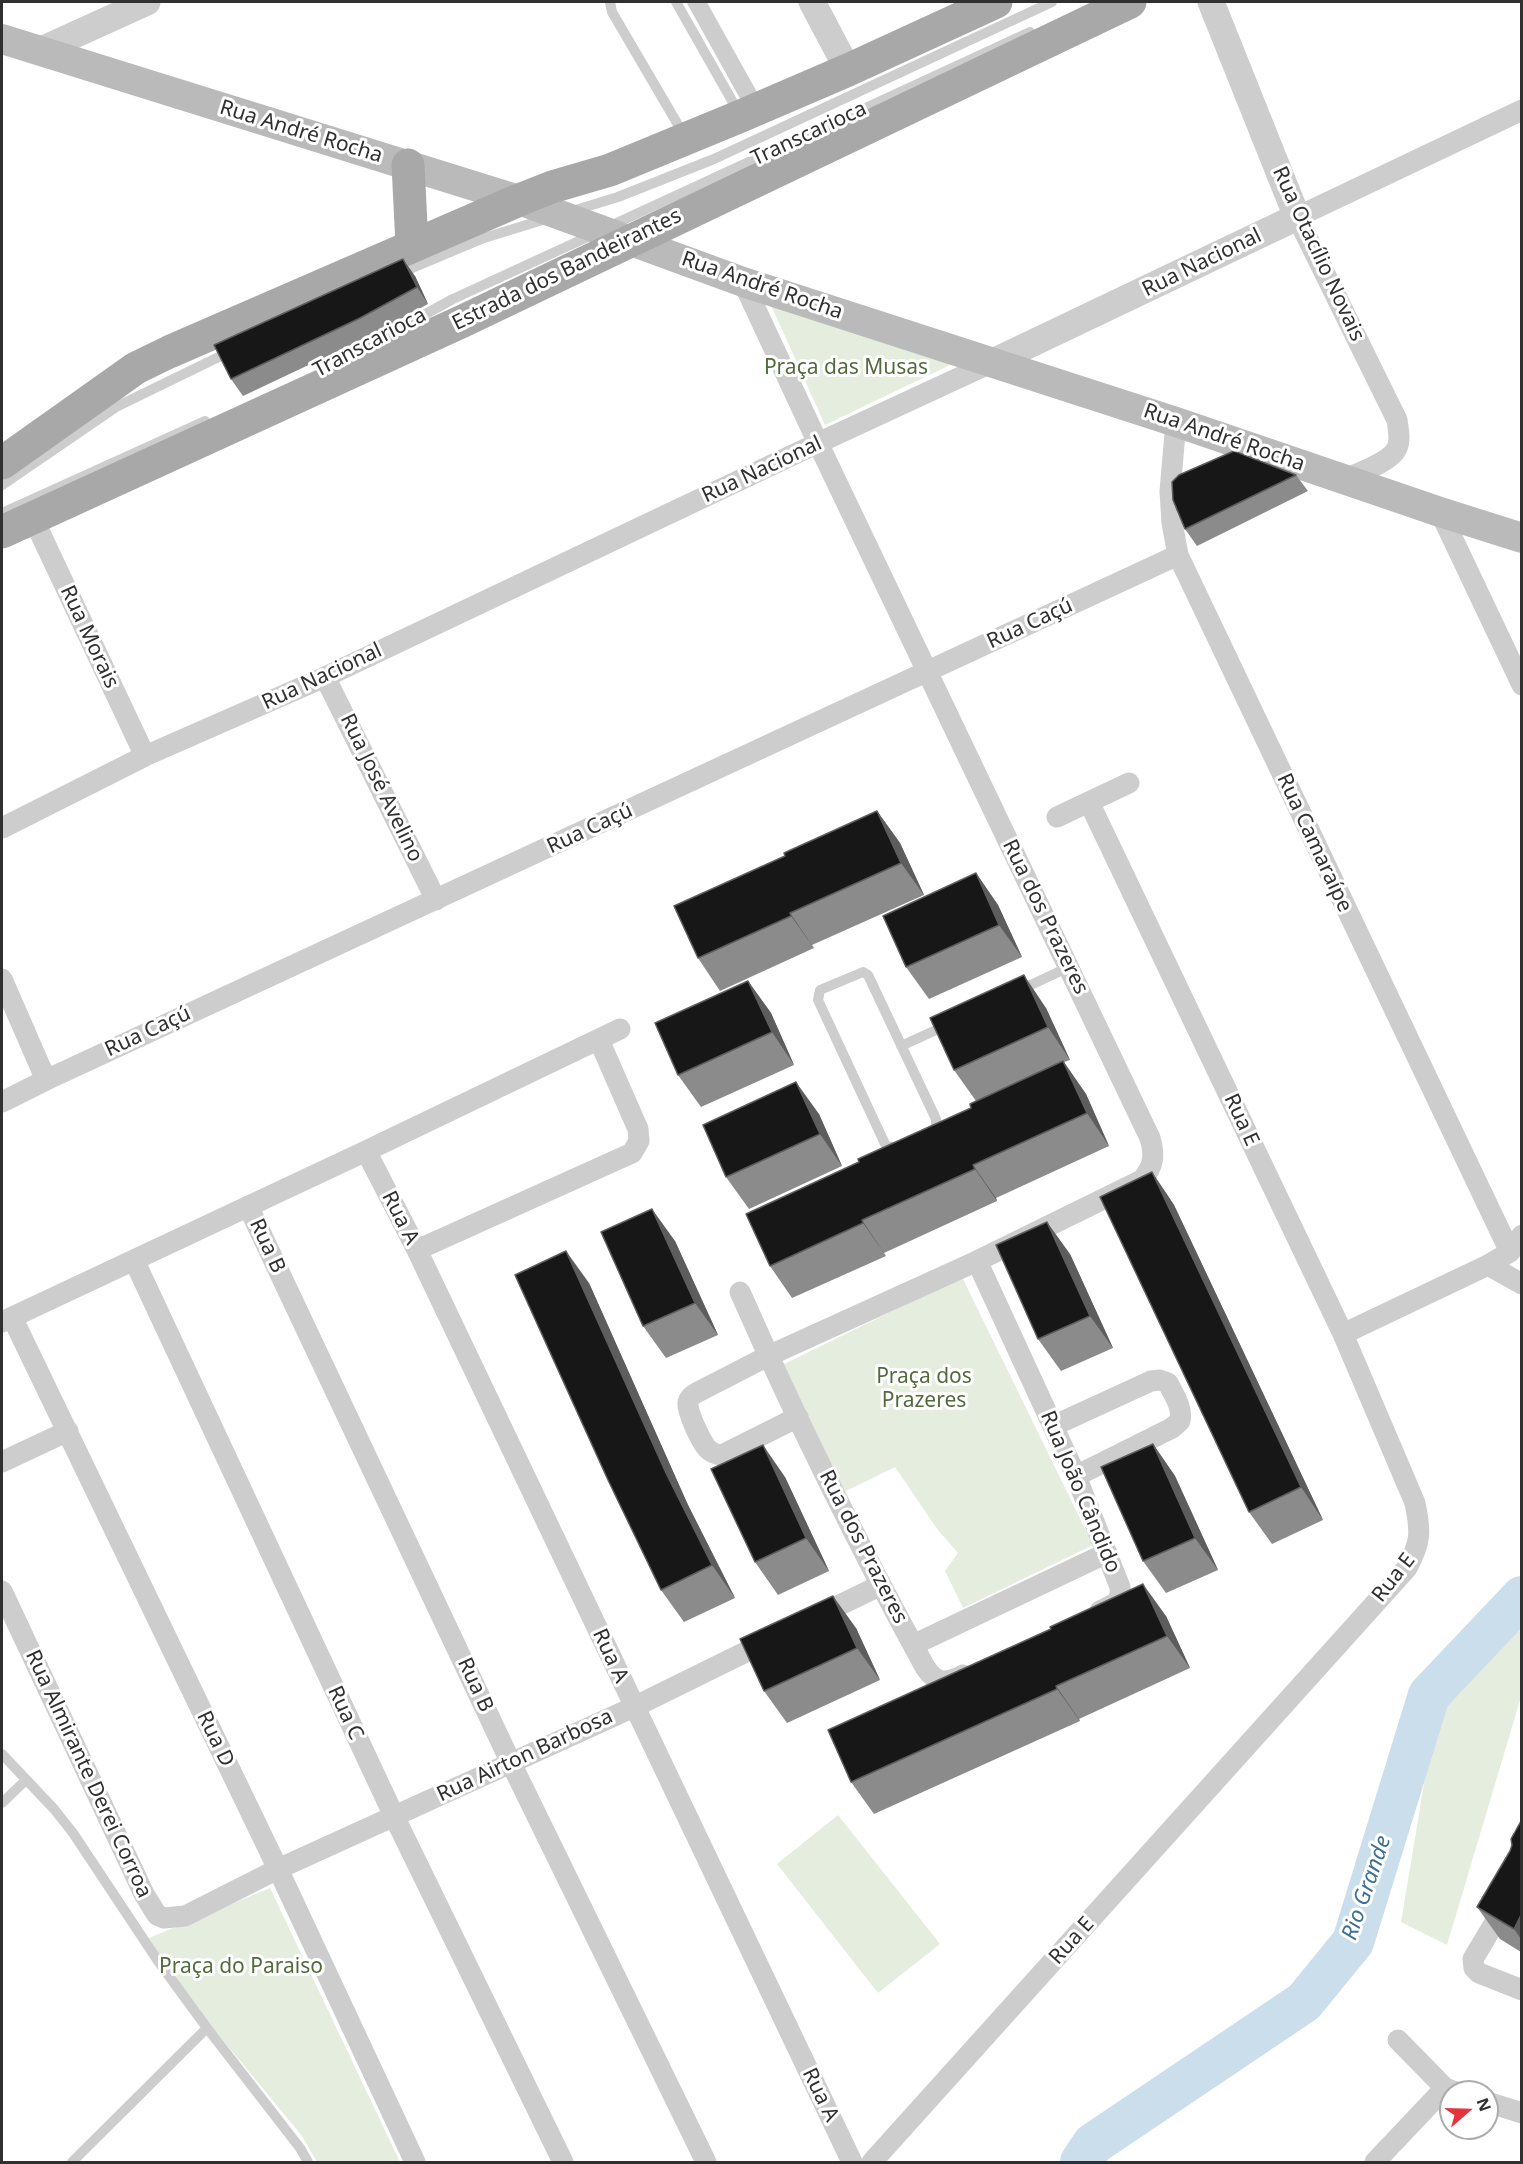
<!DOCTYPE html>
<html>
<head>
<meta charset="utf-8">
<style>
	body { margin:0 }
	#map { position:relative; width:1523px; height:2164px; overflow:hidden; background:#fff; font-family:"Noto Sans",sans-serif }
	canvas { display:block }
	.frame { position:absolute; inset:0; border:3px solid #303030; pointer-events:none }
	.north { position:absolute; left:1439px; top:2080px; width:60px; height:60px; box-sizing:border-box; background:#fff; border:2px solid #acacac; border-radius:50%; rotate:70deg; font-size:16px; font-weight:700; line-height:24px; text-align:center; color:#303030 }
	.north::after { content:''; display:block; margin:auto; width:21px; height:27px; background:#e4343e; clip-path:polygon(50% 0,100% 100%,50% 72%,0 100%) }
</style>
</head>
<body>
<div id="map">
<canvas width="1523" height="2164"></canvas>
<div class="frame"></div>
<div class="north">N</div>
</div>
<script>
const ctx = document.querySelector('canvas').getContext('2d');
ctx.lineJoin = 'round';
function fill(path, color) { ctx.fillStyle = color; ctx.fill(path, 'evenodd'); }
function strokePath(path, color, width, dash) { ctx.strokeStyle = color; ctx.lineWidth = width; ctx.lineCap = dash ? 'butt' : 'round'; ctx.setLineDash(dash || []); ctx.stroke(path); }
function write(font, color, halo, rows, align = 'center') {
  ctx.font = font + ' "Noto Sans",sans-serif'; ctx.lineWidth = 6; ctx.setLineDash([]); ctx.textBaseline = 'middle'; ctx.strokeStyle = halo; ctx.fillStyle = color; for (const [text, x, y, turn = 0] of rows) {
    ctx.save(); ctx.translate(x, y); ctx.rotate((+turn || 0) * Math.PI / 180); ctx.textAlign = isNaN(turn) ? turn : align; if (halo) ctx.strokeText(text, 0, 0); ctx.fillText(text, 0, 0); ctx.restore();
  }
}
fill(new Path2D(`
	M 766,294 L 954,363 L 825,425 Z
	M 962,1277 L 1093,1545 L 963,1608 L 945,1571 L 958,1553 L 937,1529 L 895,1467 L 840,1494 L 778,1367 Z
	M 1521,1612 L 1521,1697 L 1447,1945 L 1401,1922 L 1438,1700 Z
	M 838,1815 L 940,1944 L 878,1993 L 777,1864 Z
	M 270,1888 L 400,2162 L 317,2162 L 302,2136 L 175,1982 L 149,1938 Z`), '#e5edde');
strokePath(new Path2D(`
	M 1081,2162 L 1093,2144 L 1304,2002 L 1353,1942 L 1429,1695 L 1522,1597`), '#cadeec', 42);
strokePath(new Path2D(`
	M 610,2 L 612,12 L 684,135
	M 676,2 L 739,113
	M 692,2 L 751,108
	M 701,2 L 759,106
	M 569,212 L 618,197 L 714,159 L 1052,2
	M 608,227 L 1030,32
	M 398,274 L 484,238 L 549,218
	M 351,355 L 453,299 L 594,234
	M 2,485 L 116,407 L 231,351
	M 2,513 L 205,421
	M 863,972 L 868,975 L 936,1119 L 936,1126 L 933,1131 L 896,1148 L 886,1146 L 818,1000 L 820,990 Z
	M 1018,991 L 1069,967
	M 901,1046 L 947,1025
	M 2,1754 L 54,1809 L 73,1833 L 158,1961 L 207,2028 L 300,2148 L 308,2162
	M 2,1803 L 26,1780
	M 72,2162 L 207,2028`), '#cdcdcd', 10);
strokePath(new Path2D(`
	M 743,282 L 818,443 L 1150,1138 C 1155,1155 1154,1166 1142,1180 L 977,1261 L 768,1356 L 698,1392 C 694,1394 689,1397 688,1402 C 686,1410 702,1445 709,1450 C 713,1454 717,1454 722,1455 L 798,1417
	M 1176,422 L 1170,491 L 1172,523 L 1178,555 L 1510,1252
	M 1345,479 C 1359,473 1391,462 1397,448 C 1401,440 1398,428 1397,420 L 1297,217 L 1522,110
	M 1440,512 L 1522,685
	M 33,518 L 145,756
	M 325,677 L 436,900
	M 1057,817 L 1129,783
	M 2,828 L 145,756 L 325,677 L 818,443 L 993,362
	M 2,979 L 46,1080
	M 2,1102 L 46,1080 L 1178,555
	M 366,1151 L 620,1029
	M 248,1206 L 511,1763 L 706,2162
	M 417,1250 L 632,1153 L 639,1141 L 638,1129 L 599,1040
	M 134,1260 L 394,1816 L 563,2162
	M 977,1261 L 1076,1476 L 1120,1587 C 1122,1603 1112,1605 1100,1611
	M 1488,1265 L 1522,1284
	M 740,1292 C 796,1419 858,1545 925,1667 C 936,1684 946,1684 963,1675
	M 12,1317 L 278,1869 L 415,2162
	M 2,1322 L 366,1151 L 417,1250 L 852,2162
	M 1343,1334 L 1488,1265 L 1510,1252 L 1522,1235
	M 1053,1426 L 1151,1381 L 1160,1380 L 1168,1383 C 1174,1395 1183,1408 1180,1421 L 1172,1428 L 1076,1476
	M 2,1462 L 68,1431
	M 2,1591 L 144,1894 L 157,1915 L 164,1918 L 185,1916 L 278,1869 L 634,1707 L 772,1639
	M 813,1618 L 881,1585
	M 913,1645 L 1107,1553
	M 1522,1877 L 1473,1959 L 1474,1968 L 1479,1973 L 1522,1990
	M 1398,2040 L 1445,2088 L 1456,2092
	M 1487,2102 L 1522,2113
	M 872,2162 L 1407,1568 C 1421,1542 1421,1532 1415,1503 L 1343,1334 L 1089,802
	M 1375,2162 L 1445,2088`), '#cdcdcd', 21);
strokePath(new Path2D(`
	M 812,2 L 848,70
	M 39,51 L 147,2
	M 993,362 L 1297,217 L 1211,2`), '#cdcdcd', 27);
strokePath(new Path2D(`
	M 2,39 L 519,200 L 743,282 L 1176,422 L 1440,512 L 1522,538`), '#bababa', 30);
strokePath(new Path2D(`
	M 408,165 L 412,245
	M 2,463 L 136,368 L 169,352 L 519,200 L 552,187 L 610,170 L 741,116 L 848,70 L 996,2
	M 2,532 L 463,321 L 1130,2`), '#a8a8a8', 33);
fill(new Path2D(`
	M 415,276 L 428,304 L 372,335 L 243,396 L 231,379 Z
	M 1296,475 L 1308,491 L 1197,546 L 1185,529 Z
	M 877,811 L 900,843 L 924,895 L 812,945 L 814,948 L 720,991 L 698,958 L 785,856 Z
	M 976,873 L 998,905 L 1022,957 L 929,999 L 906,967 Z
	M 748,981 L 771,1013 L 794,1065 L 701,1107 L 678,1075 Z
	M 1046,1008 L 1070,1060 L 1064,1062 L 1086,1094 L 1109,1146 L 996,1198 L 997,1201 L 884,1253 L 886,1256 L 792,1298 L 770,1266 L 859,1162 L 971,1108 L 976,1101 L 954,1070 Z
	M 819,1114 L 842,1166 L 749,1209 L 726,1177 Z
	M 1152,1172 L 1174,1205 L 1323,1520 L 1272,1544 L 1249,1512 Z
	M 675,1241 L 718,1335 L 666,1358 L 643,1326 Z
	M 1070,1254 L 1113,1348 L 1061,1371 L 1038,1339 Z
	M 589,1283 L 688,1505 L 735,1598 L 684,1622 L 661,1590 Z
	M 1153,1444 L 1175,1476 L 1218,1570 L 1166,1593 L 1143,1561 Z
	M 785,1477 L 829,1571 L 778,1595 L 755,1562 Z
	M 1166,1616 L 1190,1668 L 1079,1719 L 1080,1721 L 874,1814 L 851,1782 Z
	M 856,1628 L 880,1680 L 787,1723 L 764,1691 Z
	M 1521,1821 L 1521,1952 L 1500,1939 L 1477,1907 L 1510,1851 Z`), '#8b8b8b');
fill(new Path2D(`
	M 403,259 L 415,276 L 428,304 L 417,287 Z
	M 877,811 L 900,843 L 924,895 L 901,863 Z
	M 976,873 L 998,905 L 1022,957 L 999,925 Z
	M 790,913 L 812,945 L 814,948 L 791,916 Z
	M 1024,975 L 1046,1008 L 1070,1060 L 1048,1027 Z
	M 748,981 L 771,1013 L 794,1065 L 772,1032 Z
	M 1063,1061 L 1086,1094 L 1109,1146 L 1087,1113 Z
	M 796,1082 L 819,1114 L 842,1166 L 820,1134 Z
	M 973,1165 L 996,1198 L 997,1201 L 975,1169 Z
	M 1152,1172 L 1174,1205 L 1323,1520 L 1301,1487 Z
	M 652,1209 L 675,1241 L 718,1335 L 695,1303 Z
	M 862,1220 L 886,1256 L 863,1223 Z
	M 1047,1222 L 1070,1254 L 1113,1348 L 1090,1316 Z
	M 566,1251 L 589,1283 L 688,1505 L 735,1598 L 712,1565 L 666,1473 Z
	M 1153,1444 L 1175,1476 L 1218,1570 L 1195,1538 Z
	M 763,1445 L 785,1477 L 829,1571 L 806,1538 Z
	M 1143,1584 L 1166,1616 L 1190,1668 L 1167,1636 Z
	M 833,1596 L 856,1628 L 880,1680 L 857,1648 Z
	M 1056,1686 L 1079,1719 L 1080,1721 L 1057,1689 Z
	M 1521,1915 L 1521,1939 L 1514,1929 Z`), '#5d5d5d');
const building = new Path2D(`
	M 403,259 L 417,287 L 360,318 L 231,379 L 214,345 Z
	M 1234,451 L 1296,475 L 1185,529 L 1173,500 L 1172,482 L 1179,475 Z
	M 877,811 L 901,863 L 790,913 L 791,916 L 698,958 L 674,906 L 785,856 L 784,853 Z
	M 976,873 L 999,925 L 906,967 L 883,916 Z
	M 1024,975 L 1048,1027 L 954,1070 L 930,1018 Z
	M 748,981 L 772,1032 L 678,1075 L 655,1023 Z
	M 1063,1061 L 1087,1113 L 973,1165 L 975,1169 L 862,1220 L 863,1223 L 770,1266 L 746,1214 L 859,1162 L 858,1159 L 971,1108 L 970,1104 Z
	M 796,1082 L 820,1134 L 726,1177 L 703,1125 Z
	M 1152,1172 L 1301,1487 L 1249,1512 L 1100,1197 Z
	M 652,1209 L 695,1303 L 643,1326 L 601,1232 Z
	M 1047,1222 L 1090,1316 L 1038,1339 L 996,1245 Z
	M 566,1251 L 666,1473 L 712,1565 L 661,1590 L 608,1480 L 515,1275 Z
	M 1153,1444 L 1195,1538 L 1143,1561 L 1101,1467 Z
	M 763,1445 L 806,1538 L 755,1562 L 711,1469 Z
	M 1143,1584 L 1167,1636 L 1056,1686 L 1057,1689 L 851,1782 L 828,1730 L 1051,1629 L 1050,1627 Z
	M 833,1596 L 857,1648 L 764,1691 L 740,1639 Z
	M 1521,1821 L 1521,1915 L 1514,1929 L 1477,1907 L 1510,1851 L 1512,1845 L 1511,1839 Z`);
fill(building, '#171717');
strokePath(building, '#5d5d5d', 1.5);
write('21px', '#303030', '#fff', [
	["Rua André Rocha",301,132,17],
	["Transcarioca",809,134,-25],
	["Rua Otacílio Novais",1318,254,65],
	["Rua Nacional",1202,263,-26],
	["Estrada dos Bandeirantes",567,270,-26],
	["Rua André Rocha",762,286,19],
	["Transcarioca",370,343,-28],
	["Rua André Rocha",1224,438,19],
	["Rua Nacional",762,470,-25],
	["Rua Caçú",1030,624,-25],
	["Rua Morais",89,637,65],
	["Rua Nacional",322,677,-25],
	["Rua José Avelino",381,788,64],
	["Rua Caçú",590,829,-25],
	["Rua Camaraípe",1314,843,65],
	["Rua dos Prazeres",1045,917,64],
	["Rua Caçú",148,1032,-25],
	["Rua E",1241,1120,65],
	["Rua A",400,1218,63],
	["Rua B",267,1246,65],
	["Rua João Cândido",1080,1492,67],
	["Rua dos Prazeres",863,1547,63],
	["Rua E",1394,1578,-52],
	["Rua A",610,1656,65],
	["Rua B",475,1685,65],
	["Rua C",345,1713,65],
	["Rua D",215,1739,64],
	["Rua Airton Barbosa",525,1756,-25],
	["Rua Almirante Derei Corroa",88,1774,65],
	["Rua E",1072,1941,-48],
	["Rua A",820,2095,64]
]);
write('21px', '#526b3d', '#fff', [
	["Praça das Musas",846,368],
	["Praça dos",924,1377],
	["Prazeres",924,1401],
	["Praça do Paraiso",241,1967]
]);
write('italic 22px', '#3d7092', '#fff', [
	["Rio Grande",1367,1888,-71]
]);
</script>
</body>
</html>
